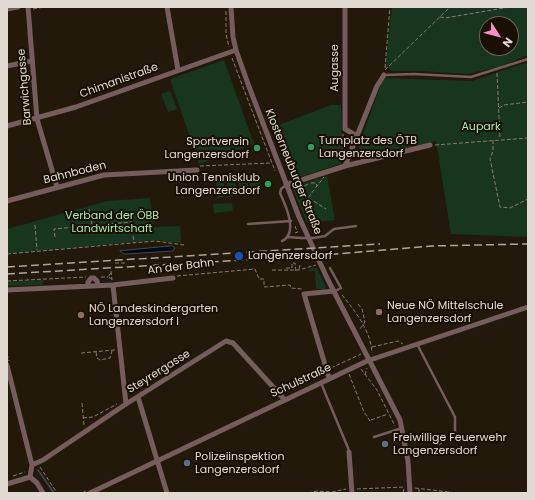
<!DOCTYPE html>
<html>
<head>
<meta charset="utf-8">
<style>
	body { margin:0 }
	#map { position:relative; width:535px; height:500px; overflow:hidden; background:#22190a; font-family:Poppins,sans-serif }
	canvas { display:block }
	.frame { position:absolute; inset:0; border:8px solid #e1dad1; pointer-events:none }
	.north { position:absolute; left:479px; top:16px; width:40px; height:40px; box-sizing:border-box; background:#191003; border:1px solid #696155; border-radius:50%; rotate:126deg; font-size:11px; font-weight:700; line-height:16px; text-align:center; color:#e1dad1 }
	.north::after { content:''; display:block; margin:auto; width:14px; height:18px; background:#fa8fc7; clip-path:polygon(50% 0,100% 100%,50% 72%,0 100%) }
</style>
</head>
<body>
<div id="map">
<canvas width="535" height="500"></canvas>
<div class="frame"></div>
<div class="north">N</div>
</div>
<script>
const ctx = document.querySelector('canvas').getContext('2d');
ctx.lineJoin = 'round';
function fill(path, color) { ctx.fillStyle = color; ctx.fill(path, 'evenodd'); }
function strokePath(path, color, width, dash) { ctx.strokeStyle = color; ctx.lineWidth = width; ctx.lineCap = dash ? 'butt' : 'round'; ctx.setLineDash(dash || []); ctx.stroke(path); }
function write(font, color, halo, rows, align = 'center') {
  ctx.font = font + ' Poppins,sans-serif'; ctx.lineWidth = 4; ctx.setLineDash([]); ctx.textBaseline = 'middle'; ctx.strokeStyle = halo; ctx.fillStyle = color; for (const [text, x, y, turn = 0] of rows) {
    ctx.save(); ctx.translate(x, y); ctx.rotate((+turn || 0) * Math.PI / 180); ctx.textAlign = isNaN(turn) ? turn : align; if (halo) ctx.strokeText(text, 0, 0); ctx.fillText(text, 0, 0); ctx.restore();
  }
}
fill(new Path2D(`
	M 392,7 L 528,7 L 528,55 L 499,67 L 467,74 L 421,71 L 391,71 L 388,66 L 385,70 ZM 487,24 L 511,24 L 511,48 L 487,48 Z
	M 224,60 L 254,144 L 199,164 L 170,79 Z
	M 528,62 L 528,237 L 451,234 L 436,141 L 364,158 L 359,152 L 359,145 L 382,81 L 386,78 L 472,81 Z
	M 170,91 L 177,109 L 168,112 L 161,94 Z
	M 331,105 L 341,105 L 343,161 L 340,164 L 291,180 L 271,128 Z
	M 258,174 L 260,193 L 251,194 L 249,175 Z
	M 247,175 L 249,194 L 240,195 L 238,176 Z
	M 327,176 L 335,220 L 307,223 L 292,187 Z
	M 235,177 L 237,196 L 228,197 L 226,178 Z
	M 223,178 L 226,197 L 217,198 L 215,179 Z
	M 150,198 L 154,227 L 180,226 L 181,243 L 154,240 L 7,254 L 7,229 L 107,201 Z
	M 232,203 L 233,211 L 214,213 L 213,204 Z
	M 316,267 L 326,287 L 325,289 L 316,289 L 315,271 L 309,271 L 309,269 Z
	M 44,280 L 42,285 L 7,286 L 7,282 Z`), '#18351d');
const water = new Path2D(`
	M 172,246 L 175,248 L 173,251 L 124,254 L 120,251 Z`);
fill(water, '#000919');
strokePath(water, '#444850', 1);
strokePath(new Path2D(`
	M 38,470 L 54,493`), '#444850', 1.5);
strokePath(new Path2D(`
	M 33,9 L 45,7
	M 226,11 L 226,34 L 229,47
	M 440,17 L 445,18 L 510,7
	M 232,58 L 275,171
	M 385,68 L 390,7
	M 385,70 L 450,7
	M 497,73 L 500,139
	M 499,108 L 504,105 L 528,102
	M 343,134 L 343,155
	M 493,140 L 493,151 L 490,159 L 500,207 L 510,208 L 528,199
	M 435,145 L 528,138
	M 200,166 L 271,163
	M 311,183 L 316,183 L 317,186
	M 308,184 L 301,188 L 300,192 L 307,199 L 324,177
	M 309,198 L 326,209
	M 89,209 L 92,225
	M 130,212 L 134,243
	M 35,225 L 37,250
	M 295,233 L 298,232 L 295,227 L 298,226
	M 55,237 L 54,229 L 131,222
	M 281,251 L 282,256
	M 7,254 L 155,241 L 184,245
	M 282,255 L 303,253
	M 115,263 L 127,263
	M 286,268 L 292,268 L 292,263 L 295,263 L 296,272
	M 299,269 L 300,265
	M 272,270 L 299,270 L 316,265
	M 111,271 L 112,280
	M 111,273 L 108,277 L 112,279
	M 177,276 L 255,269 L 259,279 L 264,279 L 264,287 L 290,285 L 291,288 L 302,289
	M 101,277 L 108,277
	M 7,281 L 86,277
	M 342,295 C 355,311 371,331 372,353
	M 358,304 L 362,309 L 365,322 L 360,329
	M 372,347 L 398,341 L 403,344
	M 96,352 L 97,358 L 100,360 L 110,358 L 112,351
	M 81,353 L 115,350
	M 7,354 L 9,361
	M 331,368 L 361,354
	M 361,369 L 377,390 L 395,426
	M 349,374 L 364,412 L 370,421
	M 365,375 L 367,368
	M 82,403 L 84,425
	M 83,418 L 93,417 L 117,404
	M 371,420 L 388,414
	M 424,455 L 451,437
	M 40,467 L 57,493
	M 13,476 L 25,472
	M 415,488 L 457,493
	M 357,489 L 404,487
	M 82,493 L 86,491
	M 308,493 L 317,491 L 332,492 L 346,489
	M 403,493 L 404,488
	M 419,493 L 419,489`), '#847c70', 1, [4, 2]);
strokePath(new Path2D(`
	M 384,75 L 414,74 L 471,77 L 528,59
	M 248,224 L 291,221
	M 287,237 L 302,238
	M 313,238 L 325,236 L 334,229 L 356,226
	M 282,241 C 299,233 285,204 280,193 L 281,189 L 286,185
	M 330,268 L 341,288 L 335,291
	M 417,344 L 455,417 L 455,434
	M 321,383 L 348,448 L 349,452
	M 374,437 L 402,428`), '#765d5d', 2.5);
strokePath(new Path2D(`
	M 28,7 L 37,119 L 57,187
	M 167,7 L 178,70
	M 231,7 L 233,37 L 236,50 L 248,84 L 299,217 L 327,278 L 400,420 L 408,461 L 410,493
	M 345,7 L 345,129 L 357,136
	M 7,9 L 18,7
	M 7,66 L 32,61
	M 7,126 L 76,107 L 236,50
	M 345,166 L 377,86 L 384,75
	M 286,185 L 345,166 L 430,145
	M 7,201 L 104,175 L 197,170
	M 113,285 L 126,404
	M 88,286 L 88,282 L 91,278 L 94,278 L 97,281 L 98,285
	M 7,290 L 113,285 L 173,278
	M 7,365 L 32,465 L 30,477
	M 329,378 L 304,294 L 334,291
	M 138,397 L 167,493
	M 349,452 L 352,493
	M 32,465 L 43,460 L 126,404 L 226,341 L 233,343 L 284,399
	M 7,484 L 30,477 L 37,483 L 43,493
	M 90,493 L 367,361 L 528,307`), '#765d5d', 5);
strokePath(new Path2D(`
	M 7,267 L 380,244
	M 7,274 L 311,256 L 432,246 L 528,244`), '#aea69c', 1.5, [8, 4]);
strokePath(new Path2D(`
	M 302,238 L 313,238`), '#765d5d', 2.5);
for (const [x, y, r, color] of [
	[311,147,4,"#2e9e5b"],
	[257,148,4,"#2e9e5b"],
	[268,184,4,"#2e9e5b"],
	[239,256,5,"#1a4fb4"],
	[379,312,4,"#8d6e63"],
	[81,315,4,"#8d6e63"],
	[385,444,4,"#5c6f8a"],
	[187,463,4,"#5c6f8a"]
]) { const dot = new Path2D(); dot.arc(x, y, r, 0, 2 * Math.PI); ctx.fillStyle = color; ctx.fill(dot); strokePath(dot, '#191003', 1.5); }
write('11px', '#e1dad1', '#191003', [
	["Augasse",335,68,-90],
	["Chimanistraße",119,81,-20],
	["Barwichgasse",25,87,-95],
	["Klosterneuburger Straße",293,172,68],
	["Bahnboden",75,173,-14],
	["An der Bahn",181,267,-7],
	["Steyrergasse",159,372,-32],
	["Schulstraße",301,381,-25]
]);
write('11px', '#a8e8af', '#191003', [
	["Aupark",481,127],
	["Verband der ÖBB",112,216],
	["Landwirtschaft",112,229]
]);
write('11px', '#e1dad1', '#191003', [
	["Turnplatz des ÖTB",319,141],
	["Langenzersdorf",319,154],
	["Sportverein",249,142,"right"],
	["Langenzersdorf",249,155,"right"],
	["Union Tennisklub",260,178,"right"],
	["Langenzersdorf",260,191,"right"],
	["Langenzersdorf",248,256],
	["Neue NÖ Mittelschule",387,306],
	["Langenzersdorf",387,319],
	["NÖ Landeskindergarten",89,309],
	["Langenzersdorf I",89,322],
	["Freiwillige Feuerwehr",393,438],
	["Langenzersdorf",393,451],
	["Polizeiinspektion",195,457],
	["Langenzersdorf",195,470]
], 'left');
</script>
</body>
</html>
